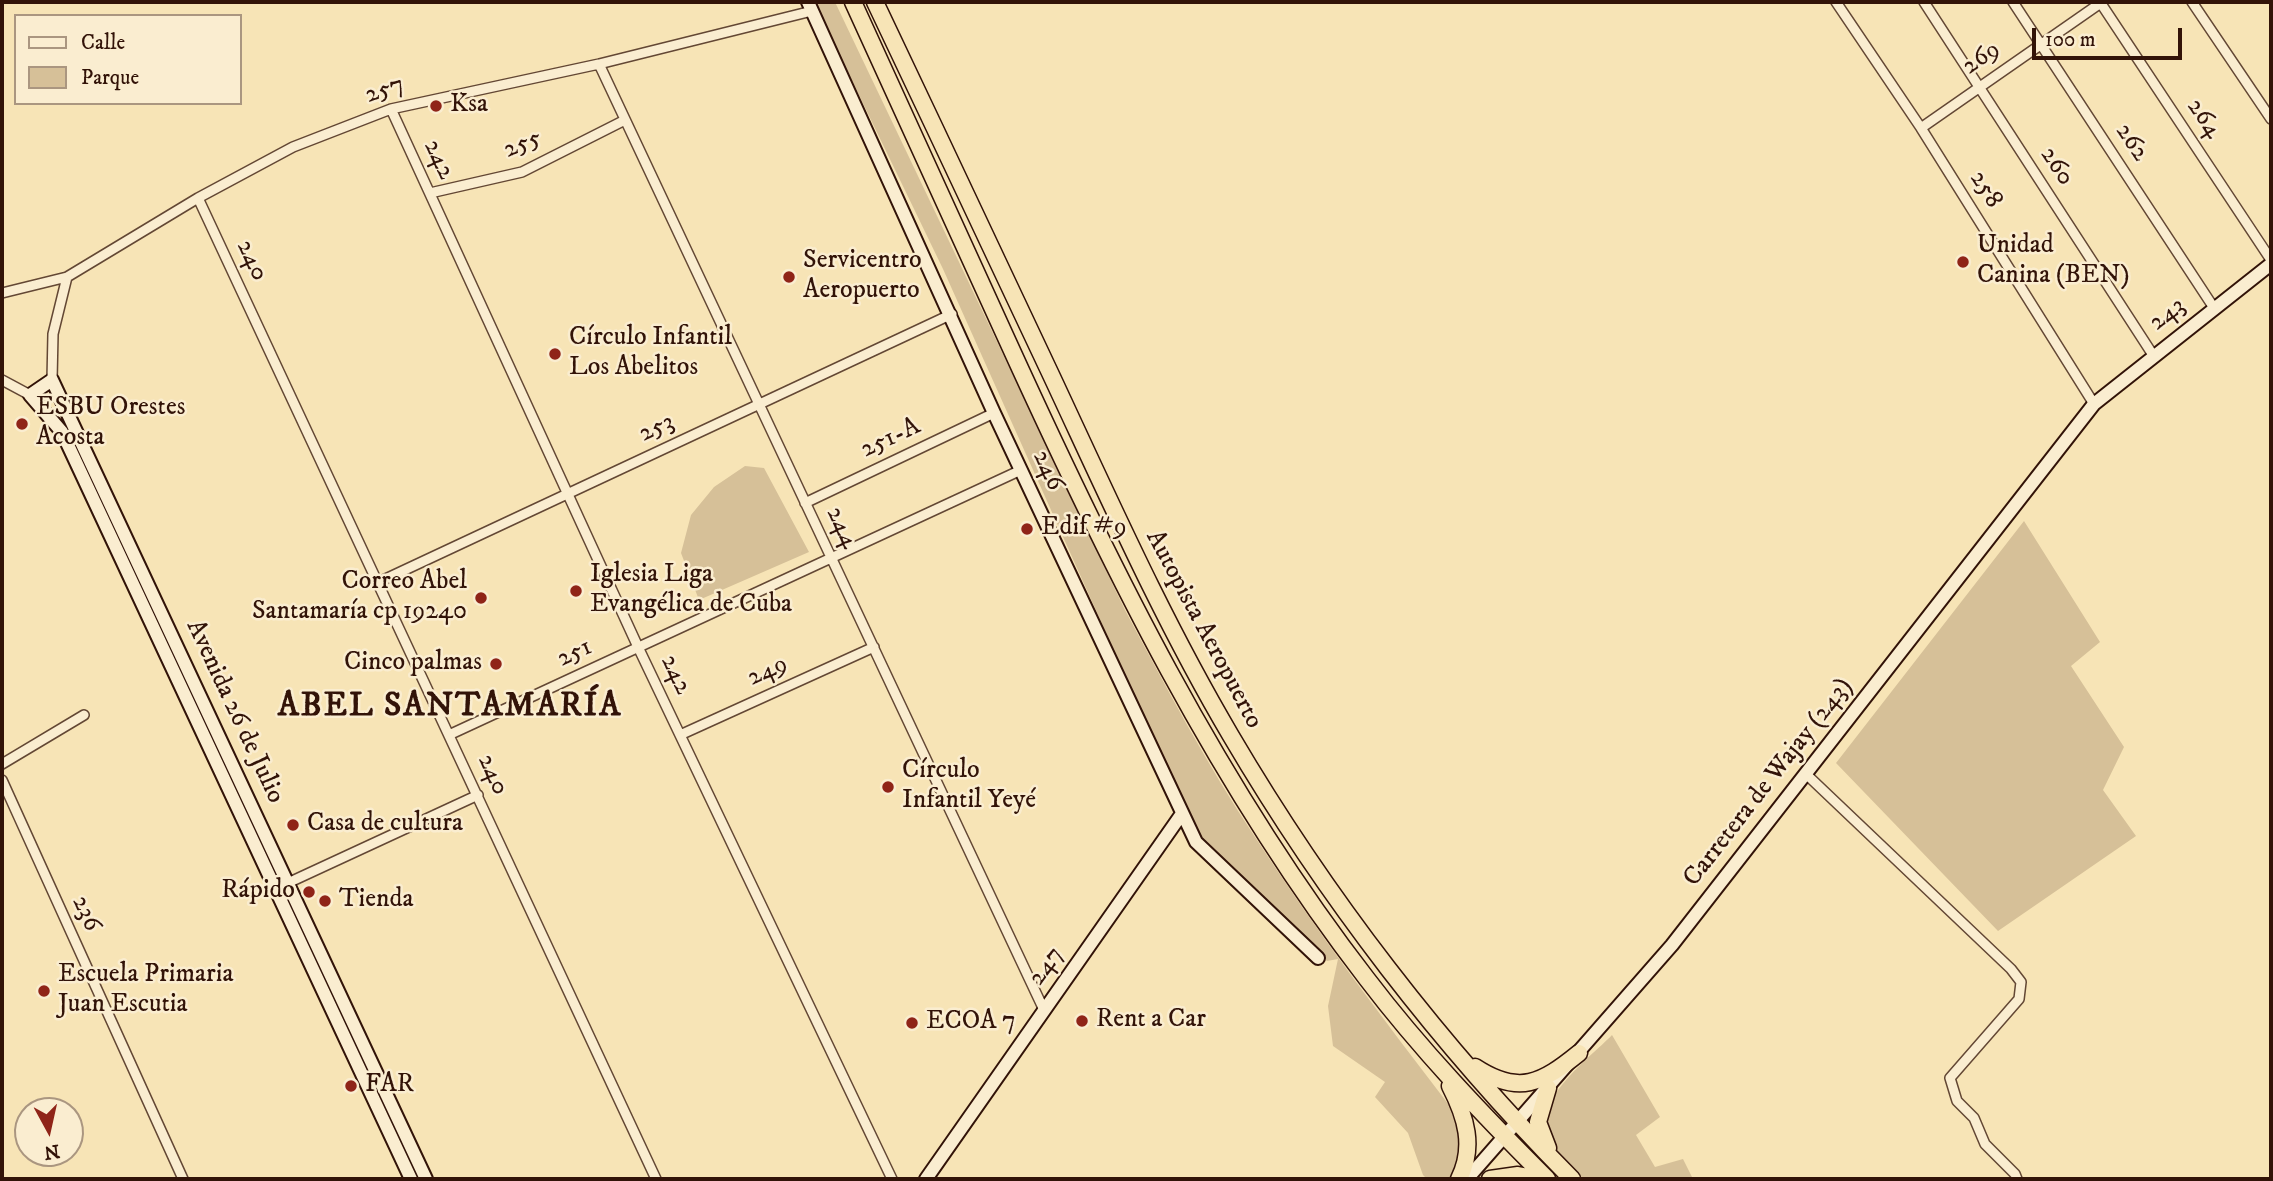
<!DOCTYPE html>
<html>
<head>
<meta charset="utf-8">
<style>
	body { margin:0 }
	#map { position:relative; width:2273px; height:1181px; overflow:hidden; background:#f7e4b6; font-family:"IM FELL DW Pica",serif }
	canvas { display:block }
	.frame { position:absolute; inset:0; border:4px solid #321308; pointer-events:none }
	.legend { position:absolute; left:14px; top:14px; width:228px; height:91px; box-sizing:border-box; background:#faedd0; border:2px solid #aa9680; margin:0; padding:9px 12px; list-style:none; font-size:21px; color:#321308 }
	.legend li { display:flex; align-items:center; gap:14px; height:35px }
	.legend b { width:35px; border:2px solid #aa9680 }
	.north { position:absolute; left:14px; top:1097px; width:70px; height:70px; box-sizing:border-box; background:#faedd0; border:2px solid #aa9680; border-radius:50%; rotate:172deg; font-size:19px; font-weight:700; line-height:28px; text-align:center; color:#321308 }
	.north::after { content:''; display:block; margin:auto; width:24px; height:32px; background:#8f2418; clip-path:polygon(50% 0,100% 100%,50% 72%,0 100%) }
	.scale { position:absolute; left:2032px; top:28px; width:150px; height:32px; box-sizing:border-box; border:4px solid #321308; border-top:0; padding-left:9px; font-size:21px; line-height:24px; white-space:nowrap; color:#321308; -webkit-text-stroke:5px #faedd0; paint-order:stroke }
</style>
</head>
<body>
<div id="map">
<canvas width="2273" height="1181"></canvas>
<div class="frame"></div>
<ul class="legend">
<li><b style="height:9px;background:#faedd0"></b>Calle</li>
<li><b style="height:19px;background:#d6c098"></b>Parque</li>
</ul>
<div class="north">N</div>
<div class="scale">100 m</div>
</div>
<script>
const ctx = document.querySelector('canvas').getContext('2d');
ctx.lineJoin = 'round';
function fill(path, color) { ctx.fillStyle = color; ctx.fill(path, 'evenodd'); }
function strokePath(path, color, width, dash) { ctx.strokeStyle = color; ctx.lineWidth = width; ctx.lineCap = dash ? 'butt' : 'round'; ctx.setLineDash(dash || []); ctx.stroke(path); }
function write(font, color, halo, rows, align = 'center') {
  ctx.font = font + ' "IM FELL DW Pica",serif'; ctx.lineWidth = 5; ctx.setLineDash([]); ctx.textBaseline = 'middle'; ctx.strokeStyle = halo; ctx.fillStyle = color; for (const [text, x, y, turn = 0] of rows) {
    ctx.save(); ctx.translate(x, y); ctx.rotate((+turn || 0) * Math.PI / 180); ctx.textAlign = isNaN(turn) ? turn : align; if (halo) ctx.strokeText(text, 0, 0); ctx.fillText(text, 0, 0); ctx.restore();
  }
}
fill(new Path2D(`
	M 814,2 L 835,2 L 1125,610 C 1166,687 1207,765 1255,837 C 1316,931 1384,1020 1452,1109 C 1463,1136 1460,1152 1452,1179 L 1427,1179 L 1423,1175 L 1408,1133 L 1375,1097 L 1385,1082 L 1333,1046 L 1328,1006 L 1338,959 L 1327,961 L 1204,840 L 1189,818 L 943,269 Z
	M 745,466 L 764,468 L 809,552 L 699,600 L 681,553 L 691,515 L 714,487 Z
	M 2024,521 L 2100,642 L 2071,666 L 2124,747 L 2103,790 L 2136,836 L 1998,931 L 1836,763 Z
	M 1612,1035 L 1660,1117 L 1636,1135 L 1655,1167 L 1683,1159 L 1693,1179 L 1582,1179 C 1570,1167 1553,1153 1548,1137 C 1534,1097 1588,1060 1612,1035 Z`), '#d6c098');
const street = new Path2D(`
	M 1836,2 L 1921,128 L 2094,404
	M 1924,2 L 2153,355
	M 2013,2 L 2214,308
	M 2100,2 L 2271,260
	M 2192,2 L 2271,119
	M 599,64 L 1044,1010
	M 391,109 L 638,647 L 892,1179
	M 1921,128 L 2102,2
	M 430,193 L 522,172 L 625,120
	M 198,198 L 656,1179
	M 2,293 L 67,277 L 198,198 L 293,147 L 391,109 L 599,64 L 812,11
	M 2,380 L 30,395
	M 52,380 L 53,334 L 67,277
	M 805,503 L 994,413
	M 379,582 L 952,314
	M 451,734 L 1021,470
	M 680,735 L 874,647
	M 2,764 L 84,715
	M 1806,774 L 2011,969 L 2021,982 L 2019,999 L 1950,1078 L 1957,1101 L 1974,1118 L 1985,1144 L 2015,1174 L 2017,1179
	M 2,780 L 183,1179
	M 277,888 L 478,795`);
const secondary = new Path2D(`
	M 808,2 L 994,413 L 1196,842 L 1318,958
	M 411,1179 L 62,432 L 30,395 L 52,380 L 426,1179
	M 926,1179 L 1181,815
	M 1467,1179 L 1672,945 L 2094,404 L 2271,264`);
const highway = new Path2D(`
	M 853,2 C 904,115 956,228 1008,342 C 1109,564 1217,785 1367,979 C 1421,1050 1484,1116 1547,1179
	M 875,2 C 934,127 994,252 1052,377 C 1109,499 1163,621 1231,736 C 1325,896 1442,1048 1572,1179
	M 1475,1067 C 1519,1096 1542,1083 1579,1053
	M 1450,1086 C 1466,1117 1475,1147 1459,1179
	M 1548,1088 L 1538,1122 L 1548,1148
	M 1490,1179 L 1518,1175 L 1539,1179`);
strokePath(street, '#634734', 12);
strokePath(secondary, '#321308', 16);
strokePath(highway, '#321308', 19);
strokePath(street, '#faedd0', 9);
strokePath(secondary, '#faedd0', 12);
strokePath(highway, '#f7e4b6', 16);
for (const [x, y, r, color] of [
	[436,106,7,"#8f2418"],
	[1963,262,7,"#8f2418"],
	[789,277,7,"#8f2418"],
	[555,354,7,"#8f2418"],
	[22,424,7,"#8f2418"],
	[1027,529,7,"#8f2418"],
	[576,591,7,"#8f2418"],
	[481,598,7,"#8f2418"],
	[496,664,7,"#8f2418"],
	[888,787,7,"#8f2418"],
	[293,825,7,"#8f2418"],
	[309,892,7,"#8f2418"],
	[325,901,7,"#8f2418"],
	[44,991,7,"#8f2418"],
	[1082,1021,7,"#8f2418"],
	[912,1023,7,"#8f2418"],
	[351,1086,7,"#8f2418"]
]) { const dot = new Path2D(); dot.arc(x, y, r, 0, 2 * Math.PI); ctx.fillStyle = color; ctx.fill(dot); strokePath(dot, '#faedd0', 2.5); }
write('26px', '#321308', '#faedd0', [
	["269",1982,59,-34],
	["257",385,91,-18],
	["264",2203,119,56],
	["262",2131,143,57],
	["255",523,145,-22],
	["242",438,160,65],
	["260",2056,167,57],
	["258",1985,190,57],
	["240",251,261,65],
	["243",2168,315,-38],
	["253",657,429,-25],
	["251-A",891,439,-25],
	["246",1047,471,65],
	["244",841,528,65],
	["Autopista Aeropuerto",1203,630,62],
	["251",575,654,-25],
	["249",768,672,-24],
	["242",675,675,65],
	["Avenida 26 de Julio",234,712,65],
	["240",492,775,66],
	["Carretera de Wajay (243)",1769,783,-52],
	["236",85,914,66],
	["247",1047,967,-54]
]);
write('26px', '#321308', '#faedd0', [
	["Ksa",450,106],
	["Unidad",1977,247],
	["Canina (BEN)",1977,277],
	["Servicentro",803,262],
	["Aeropuerto",803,292],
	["Círculo Infantil",569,339],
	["Los Abelitos",569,369],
	["ESBU Orestes",36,409],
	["Acosta",36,439],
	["Edif #9",1041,529],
	["Iglesia Liga",590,576],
	["Evangélica de Cuba",590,606],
	["Correo Abel",467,583,"right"],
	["Santamaría cp 19240",467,613,"right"],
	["Cinco palmas",482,664,"right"],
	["Círculo",902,772],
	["Infantil Yeyé",902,802],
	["Casa de cultura",307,825],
	["Rápido",295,892,"right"],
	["Tienda",339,901],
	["Escuela Primaria",58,976],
	["Juan Escutia",58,1006],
	["Rent a Car",1096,1021],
	["ECOA 7",926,1023],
	["FAR",365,1086]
], 'left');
ctx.letterSpacing = '2px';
write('bold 33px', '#321308', '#faedd0', [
	["ABEL SANTAMARÍA",450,708]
]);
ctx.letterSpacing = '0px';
</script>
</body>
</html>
